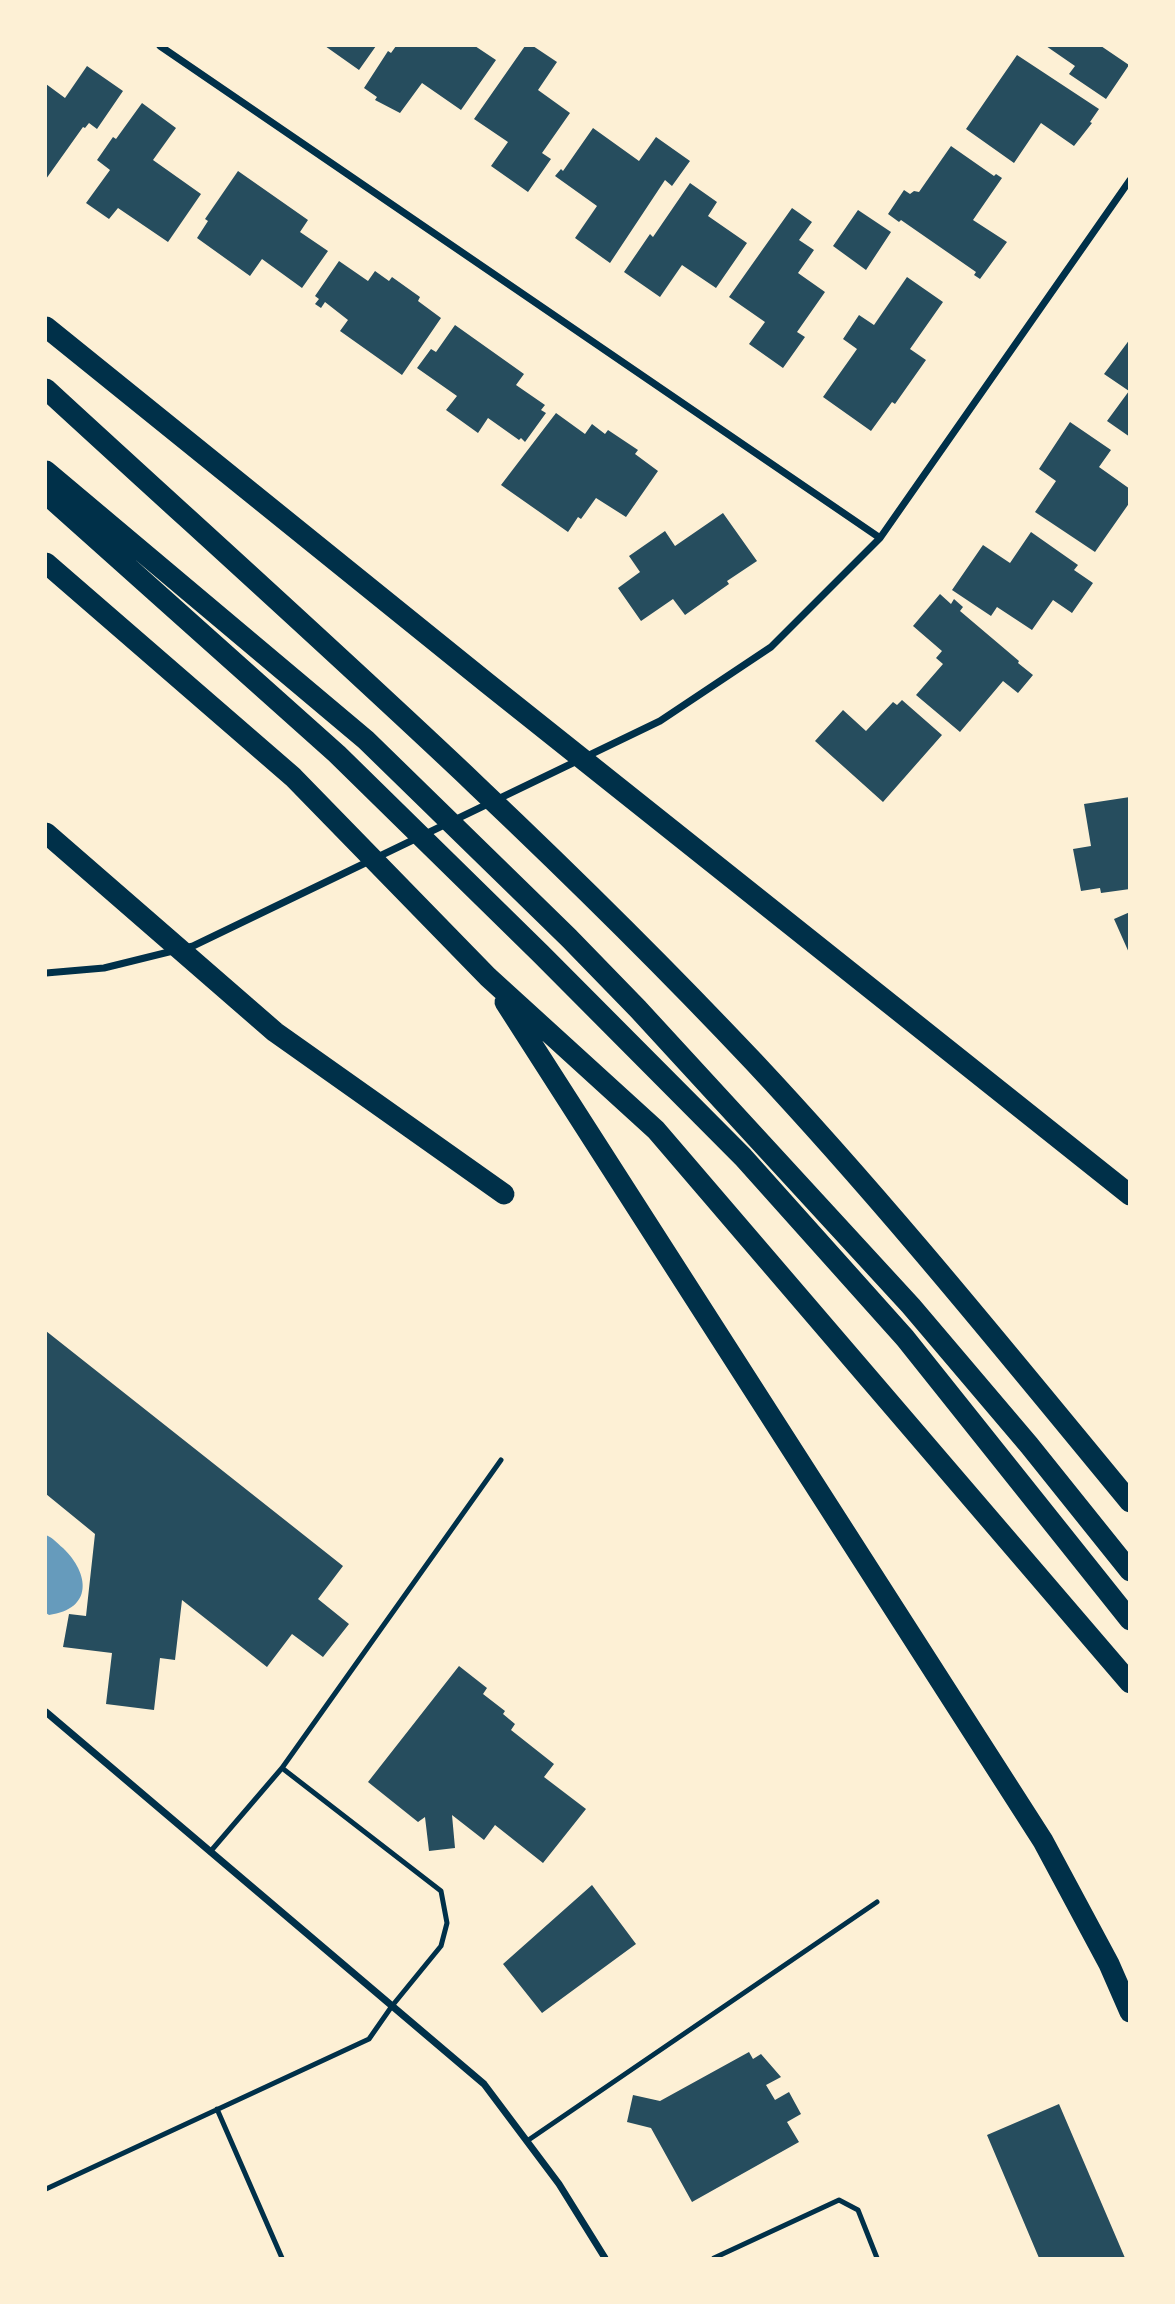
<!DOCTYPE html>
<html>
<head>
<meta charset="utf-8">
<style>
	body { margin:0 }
	#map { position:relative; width:1175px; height:2304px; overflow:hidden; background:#fdf0d5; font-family:"Playfair Display",serif }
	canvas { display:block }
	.frame { position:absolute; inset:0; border:47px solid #fdf0d5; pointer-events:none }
</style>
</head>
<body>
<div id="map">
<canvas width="1175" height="2304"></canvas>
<div class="frame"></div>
</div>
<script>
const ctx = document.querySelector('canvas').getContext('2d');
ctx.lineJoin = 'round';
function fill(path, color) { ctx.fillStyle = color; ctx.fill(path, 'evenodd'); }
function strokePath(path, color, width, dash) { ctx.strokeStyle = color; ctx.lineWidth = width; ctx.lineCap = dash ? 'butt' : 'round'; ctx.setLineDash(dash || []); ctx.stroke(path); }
fill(new Path2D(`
	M 46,1535 C 53,1538 57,1543 63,1548 C 90,1574 93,1609 49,1615 L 46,1613 Z`), '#669bbc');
fill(new Path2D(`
	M 325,46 L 376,46 L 359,70 Z
	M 396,46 L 475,46 L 496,60 L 461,110 L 422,83 L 400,113 L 375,100 L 377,97 L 364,88 L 388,51 L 391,53 Z
	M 525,46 L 533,46 L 557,62 L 538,90 L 570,113 L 542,153 L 551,159 L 528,192 L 491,166 L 508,142 L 474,119 Z
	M 1046,46 L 1101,46 L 1129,65 L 1106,99 L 1069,74 L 1075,66 Z
	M 1017,55 L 1099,109 L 1090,122 L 1092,123 L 1074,146 L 1041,123 L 1014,163 L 966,129 Z
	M 87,66 L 123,91 L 97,129 L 89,123 L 85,128 L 83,127 L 46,179 L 46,84 L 65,98 Z
	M 142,103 L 176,128 L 153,160 L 201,194 L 168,242 L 118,208 L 109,219 L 86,203 L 110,170 L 97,160 L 113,137 L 116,139 Z
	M 593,128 L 639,161 L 656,137 L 690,161 L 672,186 L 665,180 L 610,263 L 575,238 L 597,206 L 555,176 L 561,169 L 563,171 Z
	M 951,146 L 994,176 L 996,174 L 1002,178 L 973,220 L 1007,242 L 980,279 L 974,275 L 976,272 L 901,220 L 899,222 L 888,214 L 904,190 L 910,194 L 914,191 L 919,192 Z
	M 238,171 L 308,220 L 300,232 L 328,251 L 302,288 L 262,259 L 250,276 L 197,238 L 208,221 L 205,219 Z
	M 690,183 L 717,202 L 708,216 L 747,243 L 716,288 L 682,265 L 660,297 L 624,272 L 650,234 L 653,237 Z
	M 792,208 L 812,222 L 799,240 L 814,250 L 798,273 L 825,292 L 797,332 L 805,337 L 783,368 L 749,344 L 765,322 L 729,297 Z
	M 858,210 L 891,232 L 866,270 L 833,246 Z
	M 339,261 L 368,281 L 375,271 L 389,281 L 392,277 L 420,297 L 418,301 L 441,318 L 402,375 L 340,331 L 348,320 L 325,302 L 321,308 L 315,304 L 319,299 L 315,296 Z
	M 907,277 L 943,302 L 910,349 L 926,360 L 895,404 L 892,402 L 871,431 L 823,397 L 857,349 L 843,339 L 859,315 L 874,325 Z
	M 455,325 L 524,374 L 516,385 L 545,405 L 541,410 L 546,413 L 525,442 L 521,438 L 519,440 L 488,418 L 478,433 L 446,410 L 457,396 L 417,368 L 431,349 L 436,352 Z
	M 1130,339 L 1130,437 L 1107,421 L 1129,391 L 1104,374 Z
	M 556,413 L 585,434 L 592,424 L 605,434 L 608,430 L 638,450 L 635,454 L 658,471 L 626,517 L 596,498 L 581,519 L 578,517 L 568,532 L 501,485 Z
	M 1070,422 L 1111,450 L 1099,467 L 1130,489 L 1130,502 L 1095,552 L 1035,512 L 1056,481 L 1039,469 Z
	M 723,513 L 757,561 L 727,581 L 729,584 L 685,615 L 673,599 L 641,621 L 618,588 L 640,572 L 629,556 L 665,531 L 675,546 Z
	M 1031,532 L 1078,565 L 1074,570 L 1093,583 L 1072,613 L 1053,600 L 1032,630 L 997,607 L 991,616 L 952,590 L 983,545 L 1010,563 Z
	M 940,594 L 951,604 L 954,599 L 963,607 L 960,611 L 1019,661 L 1018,663 L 1033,675 L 1018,693 L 1003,681 L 960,732 L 916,695 L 943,664 L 936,658 L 942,651 L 913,626 Z
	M 902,700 L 942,735 L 883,802 L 815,741 L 843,710 L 866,731 L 893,702 L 897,705 Z
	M 1130,797 L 1130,889 L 1101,893 L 1100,888 L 1081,891 L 1073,849 L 1091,846 L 1084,804 Z
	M 1130,912 L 1130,955 L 1114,919 Z
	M 46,1331 L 343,1566 L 318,1599 L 349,1624 L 323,1657 L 292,1634 L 267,1667 L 182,1600 L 175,1660 L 160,1658 L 154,1710 L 106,1704 L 112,1653 L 63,1647 L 69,1614 L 86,1616 L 95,1534 L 46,1494 Z
	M 459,1666 L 487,1688 L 483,1694 L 505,1711 L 503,1714 L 515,1724 L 511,1730 L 554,1764 L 544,1777 L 586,1809 L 543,1863 L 495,1825 L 484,1840 L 452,1815 L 455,1848 L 429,1851 L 425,1817 L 418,1822 L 368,1782 Z
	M 592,1885 L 636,1944 L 542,2013 L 503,1964 Z
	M 749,2052 L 753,2059 L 761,2054 L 781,2077 L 766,2085 L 775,2100 L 789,2092 L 801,2114 L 787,2122 L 799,2142 L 692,2202 L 651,2128 L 627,2122 L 633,2095 L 660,2101 Z
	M 1059,2104 L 1125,2258 L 1039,2258 L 987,2135 Z`), '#264d5e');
strokePath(new Path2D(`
	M 210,1852 L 282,1768
	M 217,2109 L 282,2258
	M 527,2141 L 877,1902
	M 46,2189 L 369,2039 L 392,2006 L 441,1946 L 447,1923 L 441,1891 L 282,1768 L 501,1460
	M 714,2258 L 839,2200 L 858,2210 L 877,2258`), '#003049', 5);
strokePath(new Path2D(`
	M 160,46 L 880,538
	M 46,973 L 104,968 L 193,946 L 660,721 L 771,647 L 880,538 L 1130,180
	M 46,1712 L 484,2084 L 559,2184 L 605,2258`), '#003049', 7);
strokePath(new Path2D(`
	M 46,327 L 487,683 L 1130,1195
	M 46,389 C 285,609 531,825 754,1062 C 886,1203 1007,1353 1130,1502
	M 46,471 L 366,740 L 569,938 L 638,1009 L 911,1306 L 1029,1445 L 1130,1571
	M 46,494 L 337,754 L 541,954 L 743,1157 L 905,1338 L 1130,1620
	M 46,563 L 293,777 L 488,977 L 656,1130 L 1130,1683
	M 46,833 L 275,1032 L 504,1194
	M 505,1002 L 1043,1841 L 1109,1964 L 1130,2012`), '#003049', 21);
</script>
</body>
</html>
